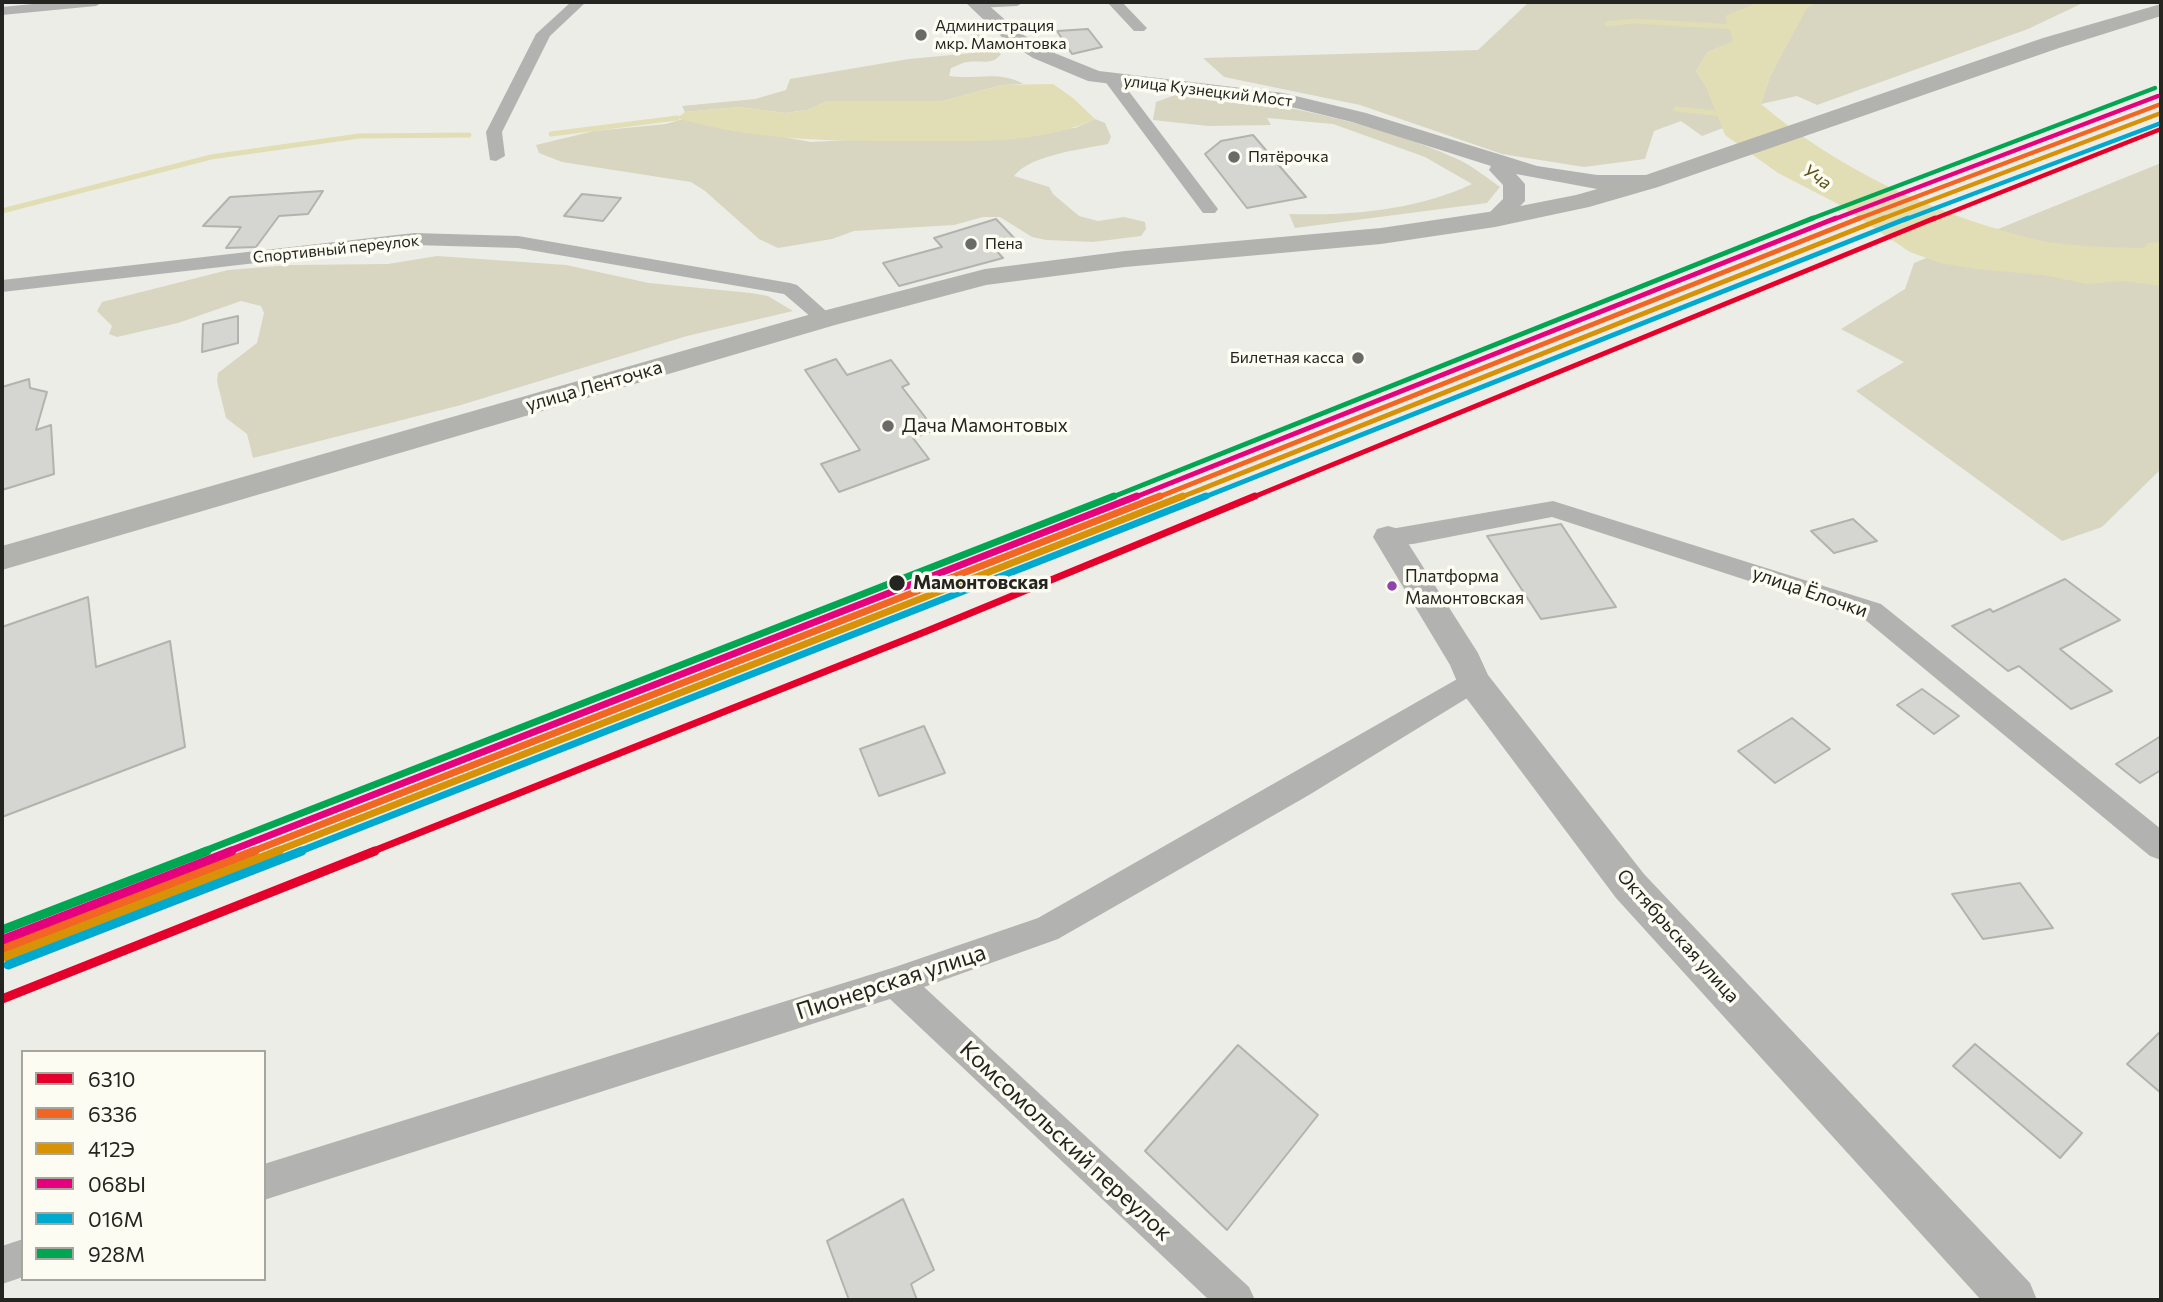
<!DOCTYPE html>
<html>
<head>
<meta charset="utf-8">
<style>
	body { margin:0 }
	#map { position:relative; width:2163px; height:1302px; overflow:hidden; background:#edede7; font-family:Commissioner,sans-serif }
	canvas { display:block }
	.frame { position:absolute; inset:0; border:4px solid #242420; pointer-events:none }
	.legend { position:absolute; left:21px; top:1050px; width:245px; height:231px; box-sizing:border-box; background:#fdfcf2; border:2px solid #a6a69e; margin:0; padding:9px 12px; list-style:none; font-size:21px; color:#242420 }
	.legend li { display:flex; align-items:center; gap:14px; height:35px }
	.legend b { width:35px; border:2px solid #a6a69e }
</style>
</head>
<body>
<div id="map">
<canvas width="2163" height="1302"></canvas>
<div class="frame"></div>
<ul class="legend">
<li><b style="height:9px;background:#e4002b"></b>6310</li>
<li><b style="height:9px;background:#f26522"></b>6336</li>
<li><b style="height:9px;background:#d79205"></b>412Э</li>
<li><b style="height:9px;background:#e5007d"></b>068Ы</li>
<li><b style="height:9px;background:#00a9ce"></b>016М</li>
<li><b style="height:9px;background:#00a651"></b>928М</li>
</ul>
</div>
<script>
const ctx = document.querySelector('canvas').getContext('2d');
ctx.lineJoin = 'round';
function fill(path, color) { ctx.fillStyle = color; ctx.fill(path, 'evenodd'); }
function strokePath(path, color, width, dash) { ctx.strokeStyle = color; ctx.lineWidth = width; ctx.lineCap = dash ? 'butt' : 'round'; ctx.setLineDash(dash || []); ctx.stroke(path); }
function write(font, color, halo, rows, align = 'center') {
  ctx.font = font + ' Commissioner,sans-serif'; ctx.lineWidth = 7; ctx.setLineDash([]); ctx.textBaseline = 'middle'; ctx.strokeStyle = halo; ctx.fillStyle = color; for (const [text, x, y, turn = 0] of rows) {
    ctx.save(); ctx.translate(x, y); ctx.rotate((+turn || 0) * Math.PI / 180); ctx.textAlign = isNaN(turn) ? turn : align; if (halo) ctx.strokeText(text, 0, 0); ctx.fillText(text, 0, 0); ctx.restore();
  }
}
fill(new Path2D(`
	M 1529,2 L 1759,2 L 1734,41 L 1708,52 L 1696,71 L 1707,88 L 1723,128 L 1702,136 L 1681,121 L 1654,131 L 1645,159 L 1584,167 L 1502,154 L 1360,105 L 1224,77 L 1203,58 L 1478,50 Z
	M 1817,2 L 2085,2 L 2028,29 L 1817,105 L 1797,96 L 1761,104 L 1770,76 L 1807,7 Z
	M 966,28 L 981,35 L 1001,54 C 992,66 981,60 968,62 C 963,62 957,66 951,68 L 949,76 C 974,80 1000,70 1023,84 L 1002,85 L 943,101 L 828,101 L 807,110 L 785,113 L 739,107 L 685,112 L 682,106 L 755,99 L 786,90 L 790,79 L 909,59 L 983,52 Z
	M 1186,91 C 1274,103 1373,121 1455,158 C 1471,165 1486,177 1500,187 L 1487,203 L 1295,228 L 1289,214 C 1350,216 1417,210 1472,184 L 1425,157 L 1333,124 L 1267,118 L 1271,125 L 1208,126 L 1153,120 L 1156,102 Z
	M 683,119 L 811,142 L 1075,128 L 1095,119 L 1105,123 L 1111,137 L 1108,144 C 1083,149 1030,155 1014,176 L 1049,187 L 1053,194 L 1079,216 L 1098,221 L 1124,217 L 1145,222 L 1146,229 L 1141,236 L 1093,242 L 1046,240 L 1032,237 L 1000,217 L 983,217 L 954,225 L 854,231 L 832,239 L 778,248 L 759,239 L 705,191 L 691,182 L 562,162 L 539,153 L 536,145 L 594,131 L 666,124 Z
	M 2161,163 L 2161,469 L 2102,527 L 2062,541 L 1856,391 L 1904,362 L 1841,329 L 1905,289 L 1914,263 Z
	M 437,256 L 566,265 L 649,283 L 751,293 L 768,296 L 793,311 L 687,336 L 461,405 L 253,458 L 247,434 L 226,418 L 217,381 L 218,373 L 257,343 L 264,313 L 261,306 L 241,301 L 178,323 L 117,337 L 109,334 L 112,326 L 97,311 L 102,302 L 228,270 L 290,265 L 388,264 Z`), '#d8d6c0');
fill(new Path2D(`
	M 1759,2 L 1817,2 L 1807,8 L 1770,76 L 1761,104 C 1835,167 1927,211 2022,236 C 2061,247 2103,247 2144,248 L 2148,243 L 2161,242 L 2161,286 L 2124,281 L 2088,284 L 2042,275 L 1976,269 L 1940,263 L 1910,252 L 1838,204 L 1778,173 L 1725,135 L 1707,88 L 1696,71 L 1708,52 L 1733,41 L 1725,16 Z
	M 1053,84 L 1073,98 L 1095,119 C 1041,144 979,141 921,141 C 839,141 756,142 677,118 L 685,112 L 739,107 L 785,113 L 807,110 L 828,101 L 943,101 L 1002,85 Z`), '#e1ddb5');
strokePath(new Path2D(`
	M 1607,24 L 1634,21 L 1738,27
	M 1676,109 L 1726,114
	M 551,134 L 677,118
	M 2,211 L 211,157 L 359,136 L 469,135`), '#e1ddb5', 5);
const building = new Path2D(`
	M 1088,29 L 1102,47 L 1072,54 L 1057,31 Z
	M 1253,135 L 1306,197 L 1247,208 L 1205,154 L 1221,141 Z
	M 323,191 L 308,214 L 279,216 L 256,247 L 226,248 L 241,227 L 203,226 L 230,197 Z
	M 582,194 L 621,198 L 603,221 L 564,216 Z
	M 996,219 L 1016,240 L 993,247 L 1003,258 L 899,286 L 883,263 L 942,247 L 934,238 Z
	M 238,316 L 238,343 L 202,352 L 203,324 Z
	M 836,359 L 847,375 L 891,360 L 909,384 L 902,387 L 935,430 L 913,438 L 929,459 L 839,492 L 821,464 L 860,450 L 805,370 Z
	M 29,379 L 30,388 L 47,392 L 36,430 L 51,425 L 54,474 L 2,490 L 2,387 Z
	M 1853,519 L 1877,541 L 1834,553 L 1811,531 Z
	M 1561,524 L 1616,607 L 1541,619 L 1487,536 Z
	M 2065,579 L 2120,620 L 2060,649 L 2112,691 L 2071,709 L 2019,666 L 2008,671 L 1952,626 L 1990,609 L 1993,612 Z
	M 88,597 L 96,667 L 170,641 L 185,747 L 2,817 L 2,627 Z
	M 1922,689 L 1959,716 L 1934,734 L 1897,705 Z
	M 1792,718 L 1830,749 L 1775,783 L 1738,751 Z
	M 924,726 L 945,773 L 879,796 L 860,749 Z
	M 2161,736 L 2161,770 L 2140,783 L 2116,764 Z
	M 2020,883 L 2053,928 L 1983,939 L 1952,894 Z
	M 2161,1031 L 2161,1093 L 2127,1064 Z
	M 1975,1044 L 2082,1133 L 2060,1158 L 1953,1066 Z
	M 1238,1045 L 1318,1115 L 1227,1230 L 1145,1151 Z
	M 903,1199 L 934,1270 L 911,1284 L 917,1300 L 849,1300 L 827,1241 Z`);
fill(building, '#d5d5d1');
strokePath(building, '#b3b3ae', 2);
fill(new Path2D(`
	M 53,2 L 103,2 L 96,6 L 2,15 L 2,7 Z
	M 571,2 L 586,2 L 550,36 L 502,132 L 505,156 L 496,161 L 490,160 L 486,132 L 536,34 Z
	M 971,2 L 1024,2 L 1017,6 L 977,8 L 972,7 Z
	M 1107,2 L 1122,2 L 1144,25 L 1147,28 L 1144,31 L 1134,31 Z
	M 1112,75 L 1118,77 L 1215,205 L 1218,209 L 1215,213 L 1203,213 L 1104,80 Z
	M 414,233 L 518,236 L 790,283 L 797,285 L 835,319 L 832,323 L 818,323 L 784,294 L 518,248 L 414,245 L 2,292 L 2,280 Z
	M 1553,501 L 1881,604 L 2161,829 L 2161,860 L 2150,856 L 1863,618 L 1552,517 L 1413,544 L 1388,546 L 1379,543 L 1376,537 L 1379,531 Z
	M 1473,670 L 1482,673 L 1486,681 L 1482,689 L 1309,795 L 1058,939 L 924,987 L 1249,1287 L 1255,1300 L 1209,1300 L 890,999 L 264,1200 L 264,1164 L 895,967 L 1038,918 Z
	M 23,1239 L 23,1277 L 2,1284 L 2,1246 Z`), '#b2b2b1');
fill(new Path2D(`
	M 965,2 L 985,2 L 1019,32 L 1047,50 L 1099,71 L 1283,93 L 1366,113 L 1537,166 L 1597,175 L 1649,175 L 1657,177 L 1660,182 L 1657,187 L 1649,189 L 1597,189 L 1516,174 L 1525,184 L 1525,201 L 1503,224 L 1487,224 L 1483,219 L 1503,199 L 1503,185 L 1489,170 L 1491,166 L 1352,122 L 1283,105 L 1088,81 L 1033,58 L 1005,40 Z
	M 1388,526 L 1399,529 L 1478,653 L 1488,675 L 1644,874 L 2030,1283 L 2037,1300 L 1981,1300 L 1616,898 L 1461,691 L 1450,665 L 1373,537 L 1377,529 Z`), '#b2b2b1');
fill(new Path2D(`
	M 2161,4 L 2161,16 L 2059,48 L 1658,187 L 1589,207 L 1495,227 L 1381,244 L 1125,267 L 986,285 L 835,325 L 2,570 L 2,546 L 815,313 L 985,269 L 1125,251 L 1381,228 L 1495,211 L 1576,195 L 1640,177 L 2043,38 Z`), '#b2b2af');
strokePath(new Path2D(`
	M 1931,220 L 2161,129`), '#e4002b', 4.5);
strokePath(new Path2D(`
	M 1251,498 L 1935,218`), '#e4002b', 5);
strokePath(new Path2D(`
	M 371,852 L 927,631 L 1255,496`), '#e4002b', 7);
strokePath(new Path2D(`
	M 2,999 L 375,851`), '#e4002b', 9);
strokePath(new Path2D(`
	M 1855,220 L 2161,104`), '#f26522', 4.5);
strokePath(new Path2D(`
	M 1156,498 L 1860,218`), '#f26522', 5);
strokePath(new Path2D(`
	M 251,852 L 1160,496`), '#f26522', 7);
strokePath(new Path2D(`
	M 2,949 L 255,851`), '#f26522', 9);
strokePath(new Path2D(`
	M 1879,220 L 2161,113`), '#d79205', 4.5);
strokePath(new Path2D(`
	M 1179,498 L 1884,218`), '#d79205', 5);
strokePath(new Path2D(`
	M 274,852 L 1183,496`), '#d79205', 7);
strokePath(new Path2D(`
	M 5,957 L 279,851`), '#d79205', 9);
strokePath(new Path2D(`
	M 1832,220 L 2158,96`), '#e5007d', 4.5);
strokePath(new Path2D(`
	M 1133,498 L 1836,218`), '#e5007d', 5);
strokePath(new Path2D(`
	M 227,852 L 1137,496`), '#e5007d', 7);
strokePath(new Path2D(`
	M 2,940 L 232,851`), '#e5007d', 9);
strokePath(new Path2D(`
	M 1904,220 L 2161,123`), '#00a9ce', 4.5);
strokePath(new Path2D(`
	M 1202,498 L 1908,218`), '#00a9ce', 5);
strokePath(new Path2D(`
	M 298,852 L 1206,496`), '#00a9ce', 7);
strokePath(new Path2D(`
	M 8,965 L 302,851`), '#00a9ce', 9);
strokePath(new Path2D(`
	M 1808,220 L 2155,88`), '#00a651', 4.5);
strokePath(new Path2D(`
	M 1110,498 L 1813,218`), '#00a651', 5);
strokePath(new Path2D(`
	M 202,852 L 1114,496`), '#00a651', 7);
strokePath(new Path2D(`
	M 2,930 L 207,851`), '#00a651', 9);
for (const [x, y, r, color] of [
	[921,35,7,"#6a6a66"],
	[1234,157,7,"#6a6a66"],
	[971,244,7,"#6a6a66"],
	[1358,358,7,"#6a6a66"],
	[888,426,7,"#6a6a66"],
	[897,583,9,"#242420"],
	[1392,586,6,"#8e44ad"]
]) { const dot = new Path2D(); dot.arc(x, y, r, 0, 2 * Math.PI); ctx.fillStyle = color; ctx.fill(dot); strokePath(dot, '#fdfcf2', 2.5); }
write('16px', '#242420', '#fdfcf2', [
	["Администрация",935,26],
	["мкр. Мамонтовка",935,44],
	["Пятёрочка",1248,157],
	["Пена",985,244],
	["Билетная касса",1344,358,"right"]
], 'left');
write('16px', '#242420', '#fdfcf2', [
	["улица Кузнецкий Мост",1208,91,7],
	["Спортивный переулок",336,249,-6]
]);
write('17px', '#242420', '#fdfcf2', [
	["Платформа",1405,576],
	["Мамонтовская",1405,598]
], 'left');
write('italic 18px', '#585213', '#fdfcf2', [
	["Уча",1817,177,34]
]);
write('19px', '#242420', '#fdfcf2', [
	["улица Ленточка",594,386,-16],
	["улица Ёлочки",1810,592,19],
	["Октябрьская улица",1678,936,48]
]);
write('19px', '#242420', '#fdfcf2', [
	["Дача Мамонтовых",902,426]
], 'left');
write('bold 19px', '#242420', '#fdfcf2', [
	["Мамонтовская",913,583]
], 'left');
write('23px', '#242420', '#fdfcf2', [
	["Пионерская улица",891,982,-18],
	["Комсомольский переулок",1066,1141,43]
]);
</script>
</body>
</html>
